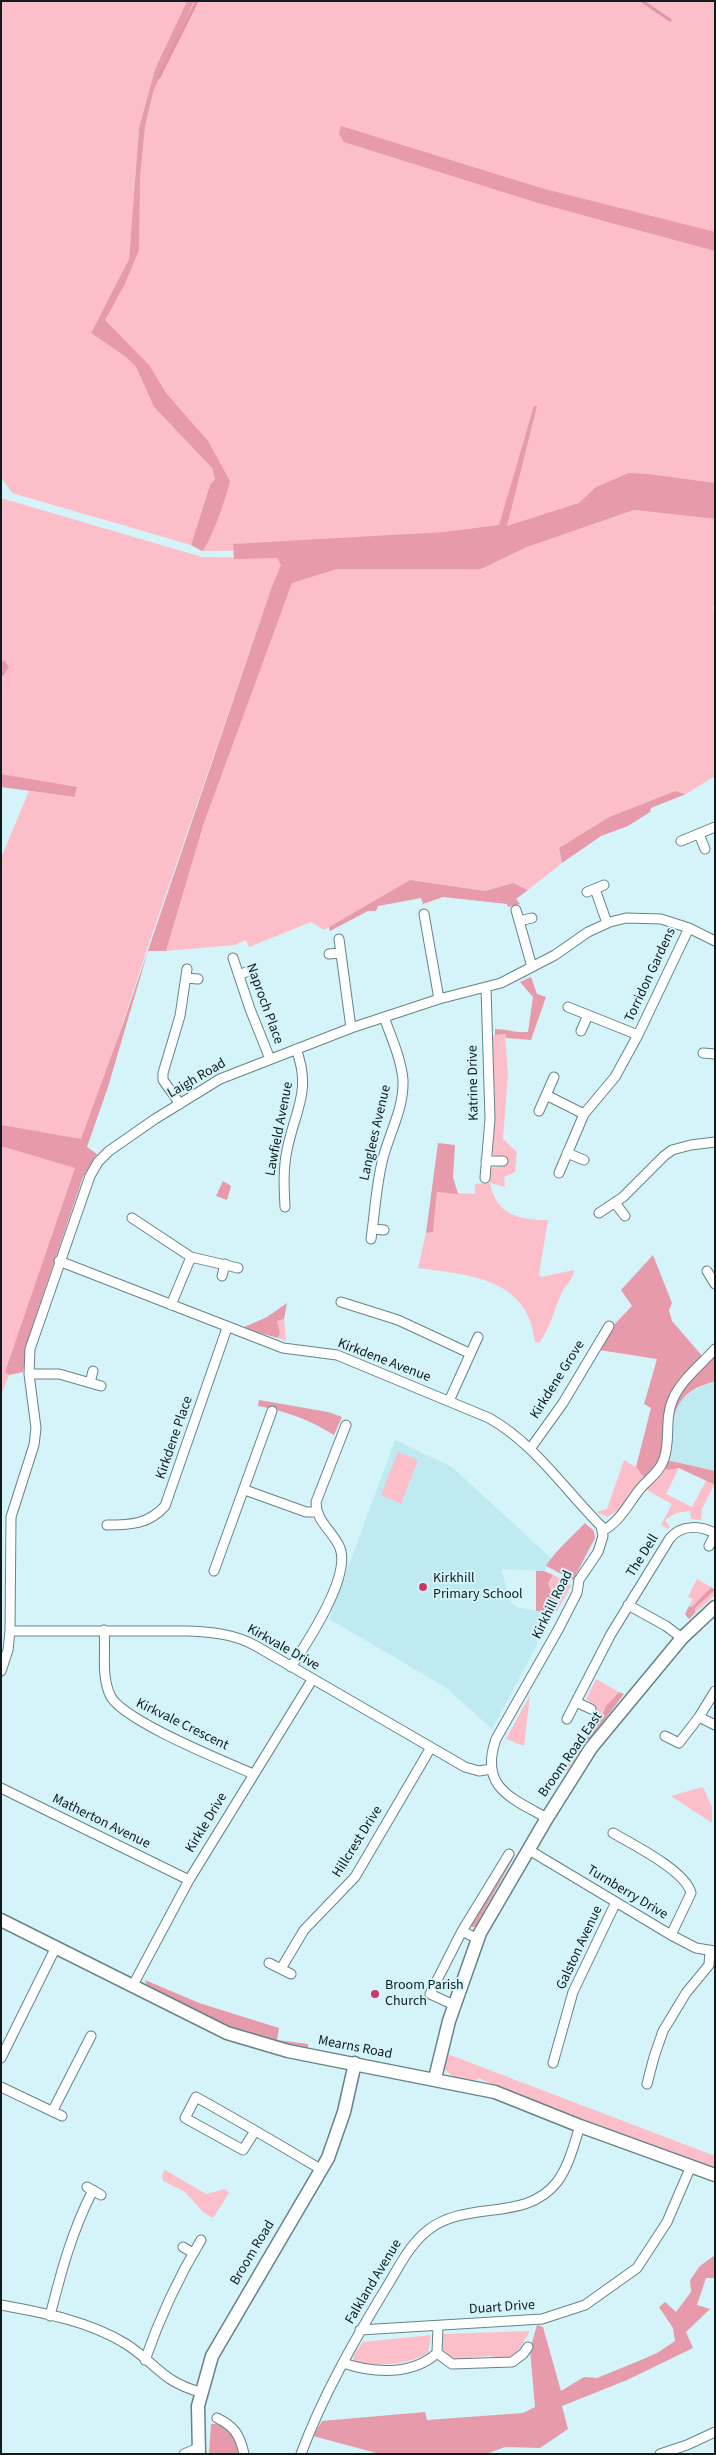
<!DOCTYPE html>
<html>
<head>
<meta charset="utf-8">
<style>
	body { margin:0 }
	#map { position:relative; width:716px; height:2455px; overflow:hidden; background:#d4f4fa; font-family:"Source Sans 3",sans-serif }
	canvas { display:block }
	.frame { position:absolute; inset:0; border:2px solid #0f1b1d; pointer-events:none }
</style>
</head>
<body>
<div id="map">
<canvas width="716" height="2455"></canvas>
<div class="frame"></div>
</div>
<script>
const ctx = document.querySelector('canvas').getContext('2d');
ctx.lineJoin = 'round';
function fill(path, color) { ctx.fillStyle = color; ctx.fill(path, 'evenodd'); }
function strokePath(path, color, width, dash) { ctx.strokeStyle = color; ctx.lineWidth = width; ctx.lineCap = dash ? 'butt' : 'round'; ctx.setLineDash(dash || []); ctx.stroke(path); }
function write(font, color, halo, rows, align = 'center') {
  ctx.font = font + ' "Source Sans 3",sans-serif'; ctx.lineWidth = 4; ctx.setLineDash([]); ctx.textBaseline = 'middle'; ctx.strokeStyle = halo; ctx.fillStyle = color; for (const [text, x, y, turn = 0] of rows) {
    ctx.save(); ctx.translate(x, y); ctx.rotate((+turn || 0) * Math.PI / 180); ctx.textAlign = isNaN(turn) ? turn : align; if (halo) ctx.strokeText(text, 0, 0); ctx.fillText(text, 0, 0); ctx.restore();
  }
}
fill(new Path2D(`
	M 715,1381 L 715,1471 L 667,1460 L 674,1413 L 680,1401 L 691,1391 Z
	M 395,1440 L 452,1467 L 551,1558 L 544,1571 L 501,1569 L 511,1603 L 517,1607 L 547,1613 L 537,1634 L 537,1645 L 492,1729 L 445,1687 L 329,1619 Z`), '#c0eaf2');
fill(new Path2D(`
	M 1,1 L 187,1 L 155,69 L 139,128 L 129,259 L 91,333 L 126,357 L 136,367 L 154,407 L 212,468 L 215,479 L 210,485 L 191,545 L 12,493 L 1,477 Z
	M 193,1 L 715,1 L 715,490 L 555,513 L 509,530 L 300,550 L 202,551 L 213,502 L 217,466 L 141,365 L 99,328 L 134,254 L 142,124 L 151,93 Z
	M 1,498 L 202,557 L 277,558 L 282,565 L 271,589 L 147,949 L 52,1240 L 5,1372 L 9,1375 L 1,1395 L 1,858 L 29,791 L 75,797 L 77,788 L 1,774 L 1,679 L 3,678 L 4,660 L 1,662 Z
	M 634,510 L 715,519 L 715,604 L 713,607 L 715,619 L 715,776 L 686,794 L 675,791 L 609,817 L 559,848 L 562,863 L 528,890 L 513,883 L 485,891 L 410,880 L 324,930 L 311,922 L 249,947 L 246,940 L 234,945 L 166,951 L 204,823 L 292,582 L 337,569 L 481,569 L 527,547 Z
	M 505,1034 L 508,1074 L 503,1139 L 517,1152 L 515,1172 L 504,1177 L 505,1187 L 490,1183 C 496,1215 519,1220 548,1220 L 539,1274 L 541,1277 L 574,1270 C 574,1279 566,1284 562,1292 C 554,1309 551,1327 539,1343 L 535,1342 C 528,1278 470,1275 418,1268 L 426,1233 L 433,1232 L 437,1192 L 475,1194 L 475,1184 L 490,1183 L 489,1173 L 491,1168 L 504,1166 L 504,1158 L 496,1157 L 490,1150 L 491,1035 Z
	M 284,1319 L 286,1341 L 278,1338 L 280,1333 L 277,1321 Z
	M 398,1452 L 418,1460 L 401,1504 L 381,1495 Z
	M 624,1460 L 636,1467 L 646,1480 L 619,1510 L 607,1517 L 596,1512 L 607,1509 Z
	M 661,1468 L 669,1470 L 679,1468 L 666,1494 L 692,1507 L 706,1481 L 714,1485 L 702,1509 L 701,1520 L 691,1519 L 690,1511 L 676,1513 L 665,1520 L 670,1527 L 668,1529 L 661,1525 L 672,1504 L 643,1488 Z
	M 553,1575 L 569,1583 L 571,1586 L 557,1611 L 546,1616 L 554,1599 L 548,1583 Z
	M 697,1579 L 711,1587 L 692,1607 L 689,1606 L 693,1599 L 688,1597 Z
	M 715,1590 L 715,1595 L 695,1613 L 695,1608 Z
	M 596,1679 L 619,1692 L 606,1706 L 599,1717 L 591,1713 L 595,1705 L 586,1699 Z
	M 530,1695 L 524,1746 L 506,1739 Z
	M 580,1742 L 581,1744 L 583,1742 L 584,1746 L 567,1771 L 564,1770 Z
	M 703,1787 L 712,1807 L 712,1823 L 671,1796 Z
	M 445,2053 L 715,2156 L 715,2169 C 636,2141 554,2117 479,2078 L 477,2080 L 455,2078 L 443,2068 Z
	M 165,2170 L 206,2194 L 225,2189 L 229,2193 L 213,2218 L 203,2212 L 185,2192 L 163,2181 L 162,2175 Z
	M 530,2331 L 514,2358 L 495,2360 L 492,2356 L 472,2357 L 471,2362 C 451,2361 440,2357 441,2334 Z
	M 431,2335 L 428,2353 C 405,2366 380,2366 354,2362 L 353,2356 L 363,2342 Z`), '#fcbfca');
fill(new Path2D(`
	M 187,1 L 194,1 L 153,92 L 145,126 L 140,176 L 139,250 L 124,286 L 105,320 L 149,365 L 166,393 L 208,441 L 230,481 C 226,497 212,541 202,551 L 191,545 L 210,485 L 215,479 L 212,468 L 154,407 L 136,367 L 126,357 L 91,333 L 129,259 L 139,128 L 155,69 Z
	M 341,126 L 541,188 L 715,232 L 715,251 L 538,203 L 344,142 L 339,134 Z
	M 534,406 L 537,406 L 507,526 L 579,503 L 596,487 L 629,473 L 648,474 L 715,483 L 715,519 L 634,510 L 527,547 L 481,569 L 337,569 L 292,583 L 204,823 L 166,951 L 148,951 L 108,1087 L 87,1147 L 97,1154 L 83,1177 L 33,1324 L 23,1372 L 9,1375 L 5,1372 L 75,1168 L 1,1146 L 1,1125 L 81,1139 L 123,1024 L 271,589 L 281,565 L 277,558 L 234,559 L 233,544 L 445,532 L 499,525 Z
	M 4,660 L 9,667 L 1,679 L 1,662 Z
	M 1,774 L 77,787 L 75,797 L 1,787 Z
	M 675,791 L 686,794 L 651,808 L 650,812 L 628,826 L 601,836 L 562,863 L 559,848 L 609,817 Z
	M 410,880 L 485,891 L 513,883 L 528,890 L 516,899 L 520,904 L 508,907 L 507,904 L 443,897 L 423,904 L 421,898 L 378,906 L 376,911 L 368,911 L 330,931 L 329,927 Z
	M 531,977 L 537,994 L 546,997 L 531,1040 L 506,1038 L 505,1034 L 495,1035 L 495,1029 C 507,1029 515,1033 528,1032 L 533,997 L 520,982 Z
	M 438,1143 L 455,1145 L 453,1177 L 458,1194 L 437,1192 L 433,1232 L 426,1233 Z
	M 223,1181 L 231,1186 L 227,1200 L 216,1196 Z
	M 653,1255 L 672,1303 L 669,1310 L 672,1321 L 704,1358 L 670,1398 L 665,1410 L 663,1456 L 646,1480 L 636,1467 L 651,1408 L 644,1404 L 657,1359 L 599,1350 L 610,1329 L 632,1306 L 621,1290 Z
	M 287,1303 L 284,1319 L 277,1321 L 280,1333 L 278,1338 L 242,1328 L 267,1317 Z
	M 715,1355 L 715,1381 C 707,1384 696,1387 690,1392 C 669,1407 671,1437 667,1460 L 715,1471 L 715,1485 L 679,1468 L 669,1470 L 661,1468 C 666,1441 668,1404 687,1382 C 696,1372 707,1365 715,1355 Z
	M 259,1400 L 328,1412 L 342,1417 L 334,1435 C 310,1420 286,1411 258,1406 Z
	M 585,1523 L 594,1531 L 595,1538 L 573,1580 L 546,1566 C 555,1551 573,1536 585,1523 Z
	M 536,1571 L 544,1571 L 553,1575 L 548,1583 L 554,1599 L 547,1613 L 536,1611 Z
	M 711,1587 L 715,1590 L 695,1608 L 695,1613 L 689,1619 L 685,1614 L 689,1606 L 692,1607 Z
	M 619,1692 L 624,1694 L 589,1740 L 587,1739 L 588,1727 L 594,1730 L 606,1706 Z
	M 514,1854 L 515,1855 L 475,1927 L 472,1927 L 470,1924 Z
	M 145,1980 L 199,2003 L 279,2028 L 277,2040 L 308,2044 L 308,2048 C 250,2042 199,2013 147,1987 Z
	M 715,2255 L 715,2278 L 706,2278 L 697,2305 L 710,2309 L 686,2332 L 693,2348 L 627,2380 L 562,2406 L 568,2429 L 540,2448 L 505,2447 L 486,2454 L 380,2454 L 313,2436 L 322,2421 L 425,2412 L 427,2420 L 523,2413 L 535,2407 L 530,2350 L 537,2325 L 543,2327 L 561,2391 L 584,2377 L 597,2378 L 641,2360 L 657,2353 L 675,2341 L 673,2328 L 659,2307 L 665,2302 L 676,2312 L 691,2292 L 690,2280 L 700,2266 Z
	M 211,2424 L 223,2424 C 232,2433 237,2441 238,2454 L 209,2454 Z`), '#e79aa9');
strokePath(new Path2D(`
	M 642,1 L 670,20
	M 159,77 L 197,1`), '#e194a3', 3);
const street = new Path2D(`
	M 699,834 L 705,849
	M 681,841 L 715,827
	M 595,889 L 607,923
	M 587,892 L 604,885
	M 516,910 L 532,967
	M 424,914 L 439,999
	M 519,921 L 532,918
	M 339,939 L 351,1028
	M 329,954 L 340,953
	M 233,958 L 250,1009 L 270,1059
	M 239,975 L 251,970
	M 186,978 L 198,979
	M 568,1007 L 638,1035
	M 581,1031 L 588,1015
	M 703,1053 L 715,1054
	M 546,1095 L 584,1114
	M 180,1104 L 163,1080 L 163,1073 L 180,1016 L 187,969
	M 539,1111 L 554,1077
	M 567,1153 L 584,1160
	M 486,1161 L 503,1161
	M 559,1173 L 584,1114 L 615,1077 L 638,1035 L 689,928
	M 485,1178 L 490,1119 L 486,988
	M 615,1203 L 625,1216
	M 285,1207 C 284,1188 283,1169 287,1150 C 295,1110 312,1091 296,1049
	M 599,1213 L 623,1197 L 664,1156 L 672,1150 L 691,1145 L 715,1142
	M 132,1218 L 191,1257 L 238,1268
	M 373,1229 L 384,1230
	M 371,1239 C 375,1212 376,1185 383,1158 C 390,1132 404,1108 403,1080 C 401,1058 391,1037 384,1017
	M 59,1261 L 283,1348 L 337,1355 L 489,1418 C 534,1443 565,1490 601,1526 L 603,1536 L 598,1552 L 579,1580 L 577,1593 L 558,1630 L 496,1739 C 479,1787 511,1798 547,1818
	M 707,1271 L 715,1284
	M 222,1276 L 225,1264
	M 341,1302 L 398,1320 L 469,1353
	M 171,1305 L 191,1257
	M 29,1374 L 59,1374 L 101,1386
	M 90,1383 L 93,1371
	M 449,1401 L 478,1337
	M 530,1449 L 563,1403 L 609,1326
	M 245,1490 L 306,1512 L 316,1512
	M 107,1525 C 131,1525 149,1524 165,1506 L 227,1328
	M 602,1531 C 620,1522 628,1504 640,1489 C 648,1479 660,1472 664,1459 C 671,1439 664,1419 673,1399 C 682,1379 701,1365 715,1349
	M 709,1546 L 715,1534
	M 214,1571 L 272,1411
	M 628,1605 L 666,1626 L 682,1638
	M 104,1630 C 106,1651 101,1675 110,1695 C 121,1720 224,1761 253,1774
	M 10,1631 L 188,1631 C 212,1632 235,1634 256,1646 L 465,1767 L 479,1771 L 491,1769
	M 291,1667 C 307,1643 351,1577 340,1548 C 333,1531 316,1522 316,1502 L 346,1425
	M 1,1671 L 8,1650 L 10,1631 L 11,1517 L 34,1445 L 36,1428 L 29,1374 L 30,1349 L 90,1176 L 98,1162 L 109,1151 L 155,1119 L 220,1079 L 351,1028 L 439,999 L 501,983 L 555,955 L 588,932 L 610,922 L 626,918 L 661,919 L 689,928 L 715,941
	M 576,1702 L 591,1709
	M 699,1717 L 715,1725
	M 567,1719 L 611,1634 L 670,1538 C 682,1524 700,1526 715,1533
	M 665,1736 L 679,1743 L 699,1717 L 715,1691
	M 1,1788 L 189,1880
	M 613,1833 C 632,1844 686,1871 691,1893 L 671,1935
	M 529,1850 L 671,1935 L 696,1948 L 715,1951
	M 478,1939 L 462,1931 L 509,1854
	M 269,1963 L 291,1974
	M 282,1967 L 304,1930 L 355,1877 L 430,1749
	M 133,1985 L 189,1880 L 312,1680
	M 454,2005 L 430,1994 L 462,1931
	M 1,2058 L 56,1947
	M 553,2063 L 573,1992 L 616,1902
	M 647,2084 L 654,2057 L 663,2031 L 686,1993 L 709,1965 L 710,1951
	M 1,2087 L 62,2116
	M 53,2110 L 91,2036
	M 255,2131 L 243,2150 L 185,2118 L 196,2097 C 239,2121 280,2145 322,2170
	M 87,2187 L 101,2195
	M 183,2247 L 193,2253
	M 1,2305 C 44,2313 89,2321 126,2344 C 157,2364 161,2381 200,2392
	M 50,2316 C 61,2272 72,2231 93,2190
	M 360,2330 L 542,2319 L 585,2305 L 637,2268 L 667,2222 L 691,2166
	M 437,2353 L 438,2326
	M 145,2360 C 160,2317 178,2278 201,2240
	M 343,2363 C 373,2373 412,2376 437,2353 L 452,2364 L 512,2362 L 523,2354 L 528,2347
	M 217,2418 C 234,2426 240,2435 244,2454
	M 184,2454 L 198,2448
	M 301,2454 C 323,2395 354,2341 386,2288 C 399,2267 409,2245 428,2230 C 468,2199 525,2223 557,2182 C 569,2166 574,2144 580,2126
	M 660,2454 L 687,2445 L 715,2432`);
const secondary = new Path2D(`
	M 1,1920 L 227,2033 L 288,2051 L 495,2092 L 580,2126 L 715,2175
	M 435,2078 L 449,2021 L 480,1933 L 547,1818 L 591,1748 L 682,1638 L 715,1607
	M 199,2454 L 198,2406 L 212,2356 L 328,2158 L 344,2112 L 355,2063`);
strokePath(street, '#668389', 11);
strokePath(secondary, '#668389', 15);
strokePath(street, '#fff', 9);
strokePath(secondary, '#fff', 12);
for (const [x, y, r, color] of [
	[423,1587,5,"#c93b66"],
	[375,1994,5,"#c93b66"]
]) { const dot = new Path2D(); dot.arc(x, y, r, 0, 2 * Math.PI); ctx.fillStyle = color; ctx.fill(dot); strokePath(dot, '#d4f4fa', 2); }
write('14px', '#0f1b1d', '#d4f4fa', [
	["Torridon Gardens",651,975,-65],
	["Naproch Place",264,1004,70],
	["Laigh Road",197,1079,-30],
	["Katrine Drive",474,1083,-91],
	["Lawfield Avenue",280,1129,-79],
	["Langlees Avenue",376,1133,-77],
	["Kirkdene Avenue",384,1361,21],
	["Kirkdene Grove",558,1380,-58],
	["Kirkdene Place",175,1438,-71],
	["The Dell",643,1556,-58],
	["Kirkhill Road",553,1605,-64],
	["Kirkvale Drive",283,1648,29],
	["Kirkvale Crescent",182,1725,26],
	["Broom Road East",571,1755,-55],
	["Matherton Avenue",101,1822,26],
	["Kirkle Drive",207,1823,-59],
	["Hillcrest Drive",358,1842,-58],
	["Turnberry Drive",627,1893,31],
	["Galston Avenue",580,1948,-65],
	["Mearns Road",355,2048,11],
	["Broom Road",253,2253,-59],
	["Falkland Avenue",374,2282,-59],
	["Duart Drive",502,2308,-4]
]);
write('14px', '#0f1b1d', '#d4f4fa', [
	["Kirkhill",433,1579],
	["Primary School",433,1595],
	["Broom Parish",385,1986],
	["Church",385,2002]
], 'left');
</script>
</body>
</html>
